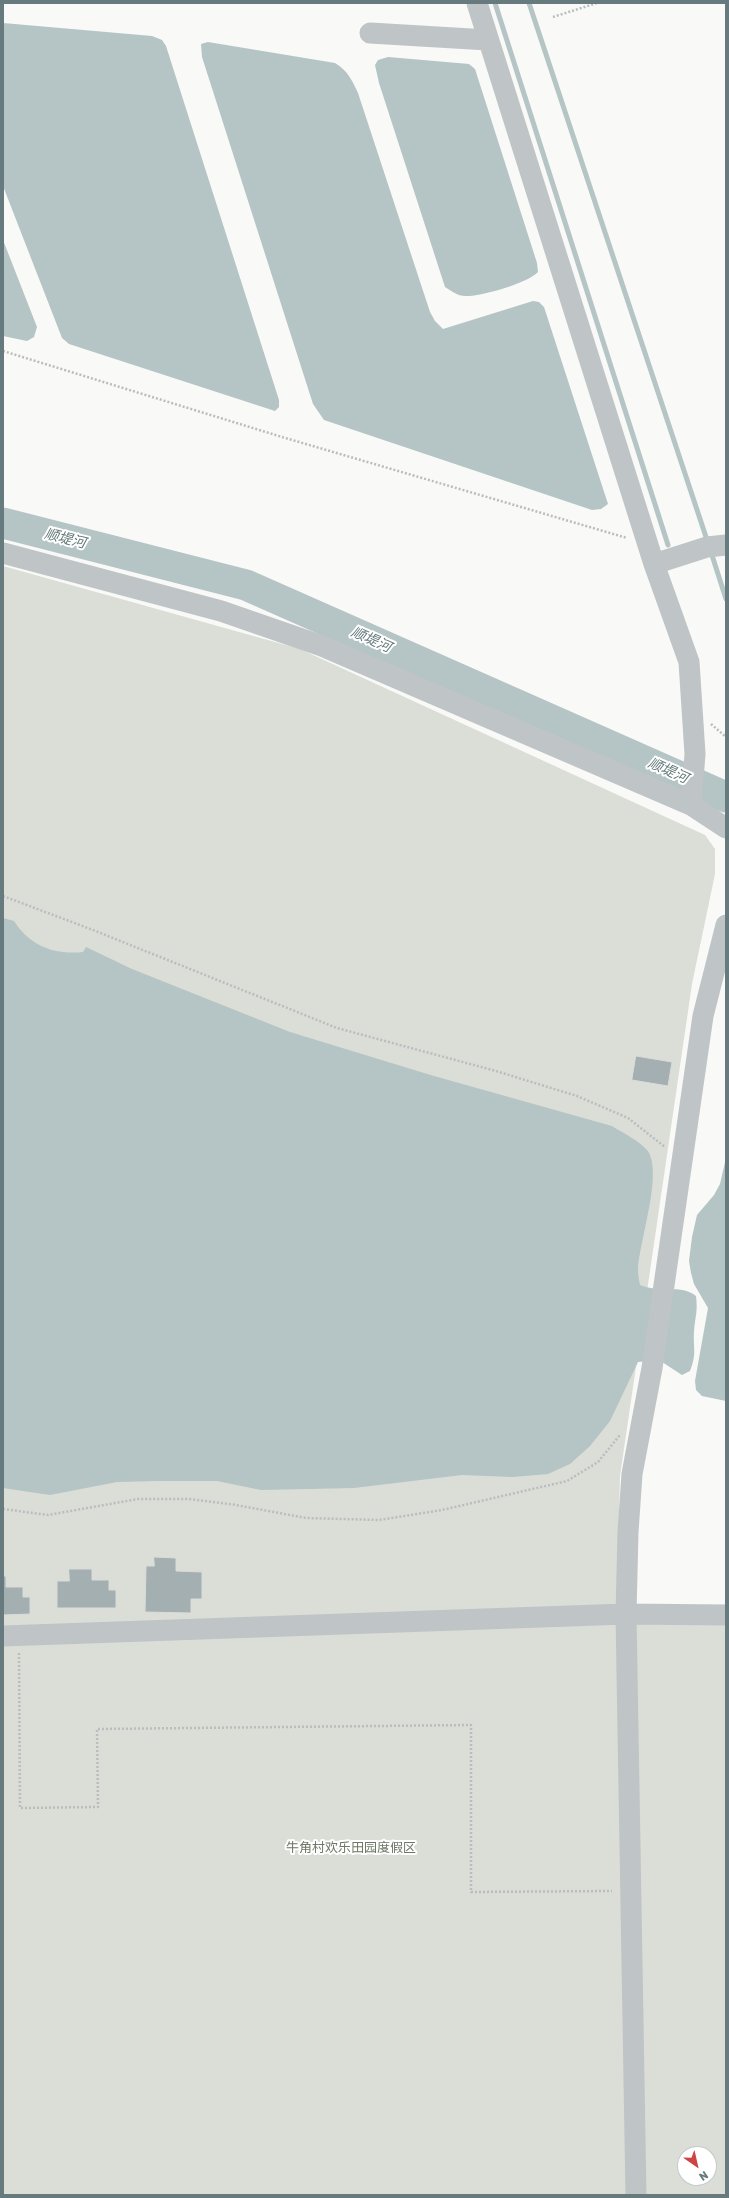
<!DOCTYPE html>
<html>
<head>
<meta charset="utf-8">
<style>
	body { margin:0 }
	#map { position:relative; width:729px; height:2198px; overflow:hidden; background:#f9f9f7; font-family:Rubik,sans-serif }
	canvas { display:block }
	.frame { position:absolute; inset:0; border:4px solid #677a7e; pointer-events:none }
	.north { position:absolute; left:677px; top:2146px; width:40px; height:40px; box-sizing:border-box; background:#fff; border:1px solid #c2cacb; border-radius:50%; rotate:146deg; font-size:11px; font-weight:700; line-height:16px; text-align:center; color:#677a7e }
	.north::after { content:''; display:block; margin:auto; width:14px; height:18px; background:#ce4443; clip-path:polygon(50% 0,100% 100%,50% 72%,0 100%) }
</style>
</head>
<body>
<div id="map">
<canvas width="729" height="2198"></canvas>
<div class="frame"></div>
<div class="north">N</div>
</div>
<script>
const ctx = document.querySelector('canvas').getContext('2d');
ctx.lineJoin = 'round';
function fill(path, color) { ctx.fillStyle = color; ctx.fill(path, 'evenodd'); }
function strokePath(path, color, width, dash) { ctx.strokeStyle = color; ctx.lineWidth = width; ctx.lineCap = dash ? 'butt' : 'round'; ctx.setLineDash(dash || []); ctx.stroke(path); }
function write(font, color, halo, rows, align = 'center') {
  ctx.font = font + ' Rubik,"Noto Sans SC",sans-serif'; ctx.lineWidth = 4; ctx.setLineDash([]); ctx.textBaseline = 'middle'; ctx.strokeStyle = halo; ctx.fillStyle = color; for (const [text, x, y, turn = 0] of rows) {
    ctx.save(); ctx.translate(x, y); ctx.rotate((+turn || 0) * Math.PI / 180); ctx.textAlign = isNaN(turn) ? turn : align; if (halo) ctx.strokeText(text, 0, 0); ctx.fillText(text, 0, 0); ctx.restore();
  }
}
fill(new Path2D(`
	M 3,566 L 300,649 L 705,835 L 715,849 L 715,874 L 692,984 L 620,1476 L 616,1623 L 726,1624 L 726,2195 L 3,2195 ZM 685,2154 L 709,2154 L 709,2178 L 685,2178 Z`), '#dbded7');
fill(new Path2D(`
	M 3,23 L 152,36 L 162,40 L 166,46 L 279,400 L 279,407 L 275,411 L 69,344 L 62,338 L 3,186 Z
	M 208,42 L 335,63 C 348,71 352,80 358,93 L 430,312 L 435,321 L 443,329 L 533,301 L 539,302 L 544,307 L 608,504 L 601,509 L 592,510 L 324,420 L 313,404 L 202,57 L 201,44 Z
	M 388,57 L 469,64 L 475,69 L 537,263 L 538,272 C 528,283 480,297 465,296 C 458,296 451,291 445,287 L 379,83 L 375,65 L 378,60 Z
	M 3,240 L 37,327 L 34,337 L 27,341 L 3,336 Z
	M 3,918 L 14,921 C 30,946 54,955 83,952 L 86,947 L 132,969 L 290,1032 L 434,1076 L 612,1126 C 623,1133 638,1140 647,1150 C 664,1171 639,1242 638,1270 C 638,1275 639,1280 640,1285 C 658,1293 682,1284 696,1296 C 698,1312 695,1317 694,1331 C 693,1350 697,1353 690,1371 L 682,1375 L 659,1360 L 638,1362 L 610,1421 L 590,1446 L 570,1464 L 548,1474 L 513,1477 L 462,1475 L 354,1488 L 261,1490 L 217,1481 L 160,1481 L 117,1482 L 50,1495 L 3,1488 Z
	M 726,1158 L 726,1401 L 702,1396 L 696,1390 L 695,1381 L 708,1308 L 694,1284 L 691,1273 L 689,1261 L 692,1237 L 697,1215 L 714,1195 L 720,1184 Z`), '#b5c4c4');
strokePath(new Path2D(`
	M 495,3 L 668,545
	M 529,3 L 708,543
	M 711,552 L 726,599`), '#b5c4c4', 5);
strokePath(new Path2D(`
	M 3,523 L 246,585 L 726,797`), '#b5c4c4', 31);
const building = new Path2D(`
	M 636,1056 L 672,1062 L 668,1086 L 632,1080 Z
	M 154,1557 L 176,1558 L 176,1571 L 202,1572 L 202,1599 L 191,1599 L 191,1613 L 145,1612 L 146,1566 L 154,1566 Z
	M 69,1569 L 92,1569 L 92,1580 L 109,1580 L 109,1590 L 116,1590 L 116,1608 L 57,1608 L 57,1581 L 69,1581 Z
	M 3,1576 L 6,1576 L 6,1587 L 23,1587 L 23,1597 L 30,1597 L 30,1614 L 3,1615 Z`);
fill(building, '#a4afb2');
strokePath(building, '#dbdbda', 1);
strokePath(new Path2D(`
	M 553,17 L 597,3
	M 3,351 L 282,437 L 627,538
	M 711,724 L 726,737
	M 3,896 L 93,930 L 337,1028 L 496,1071 L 577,1096 L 628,1118 L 665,1147
	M 3,1509 L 48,1515 L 138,1499 L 189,1499 L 236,1505 L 306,1518 L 379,1520 L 442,1510 L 567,1481 L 598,1462 L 620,1435
	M 19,1653 L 20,1808 L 98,1807 L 97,1729 L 471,1725 L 471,1892 L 612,1891`), '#b9bdbe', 2.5, [2, 2]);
strokePath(new Path2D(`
	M 477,3 L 654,564 L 689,662 L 695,754 L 691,805
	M 370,33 L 488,40
	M 3,553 L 221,611 L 322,646 L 691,805 L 726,828
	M 654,564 L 707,547 L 726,545
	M 3,1636 L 626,1614 L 726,1615
	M 636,2195 L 626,1614 L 628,1532 L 632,1474 L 652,1368 L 703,1016 L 726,925`), '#bfc4c6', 21);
write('13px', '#6d7766', '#fff', [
	["牛角村欢乐田园度假区",351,1848]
]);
write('italic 14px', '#637878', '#fff', [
	["顺堤河",65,539,14],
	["顺堤河",371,640,24],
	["顺堤河",668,771,24]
]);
</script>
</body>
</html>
